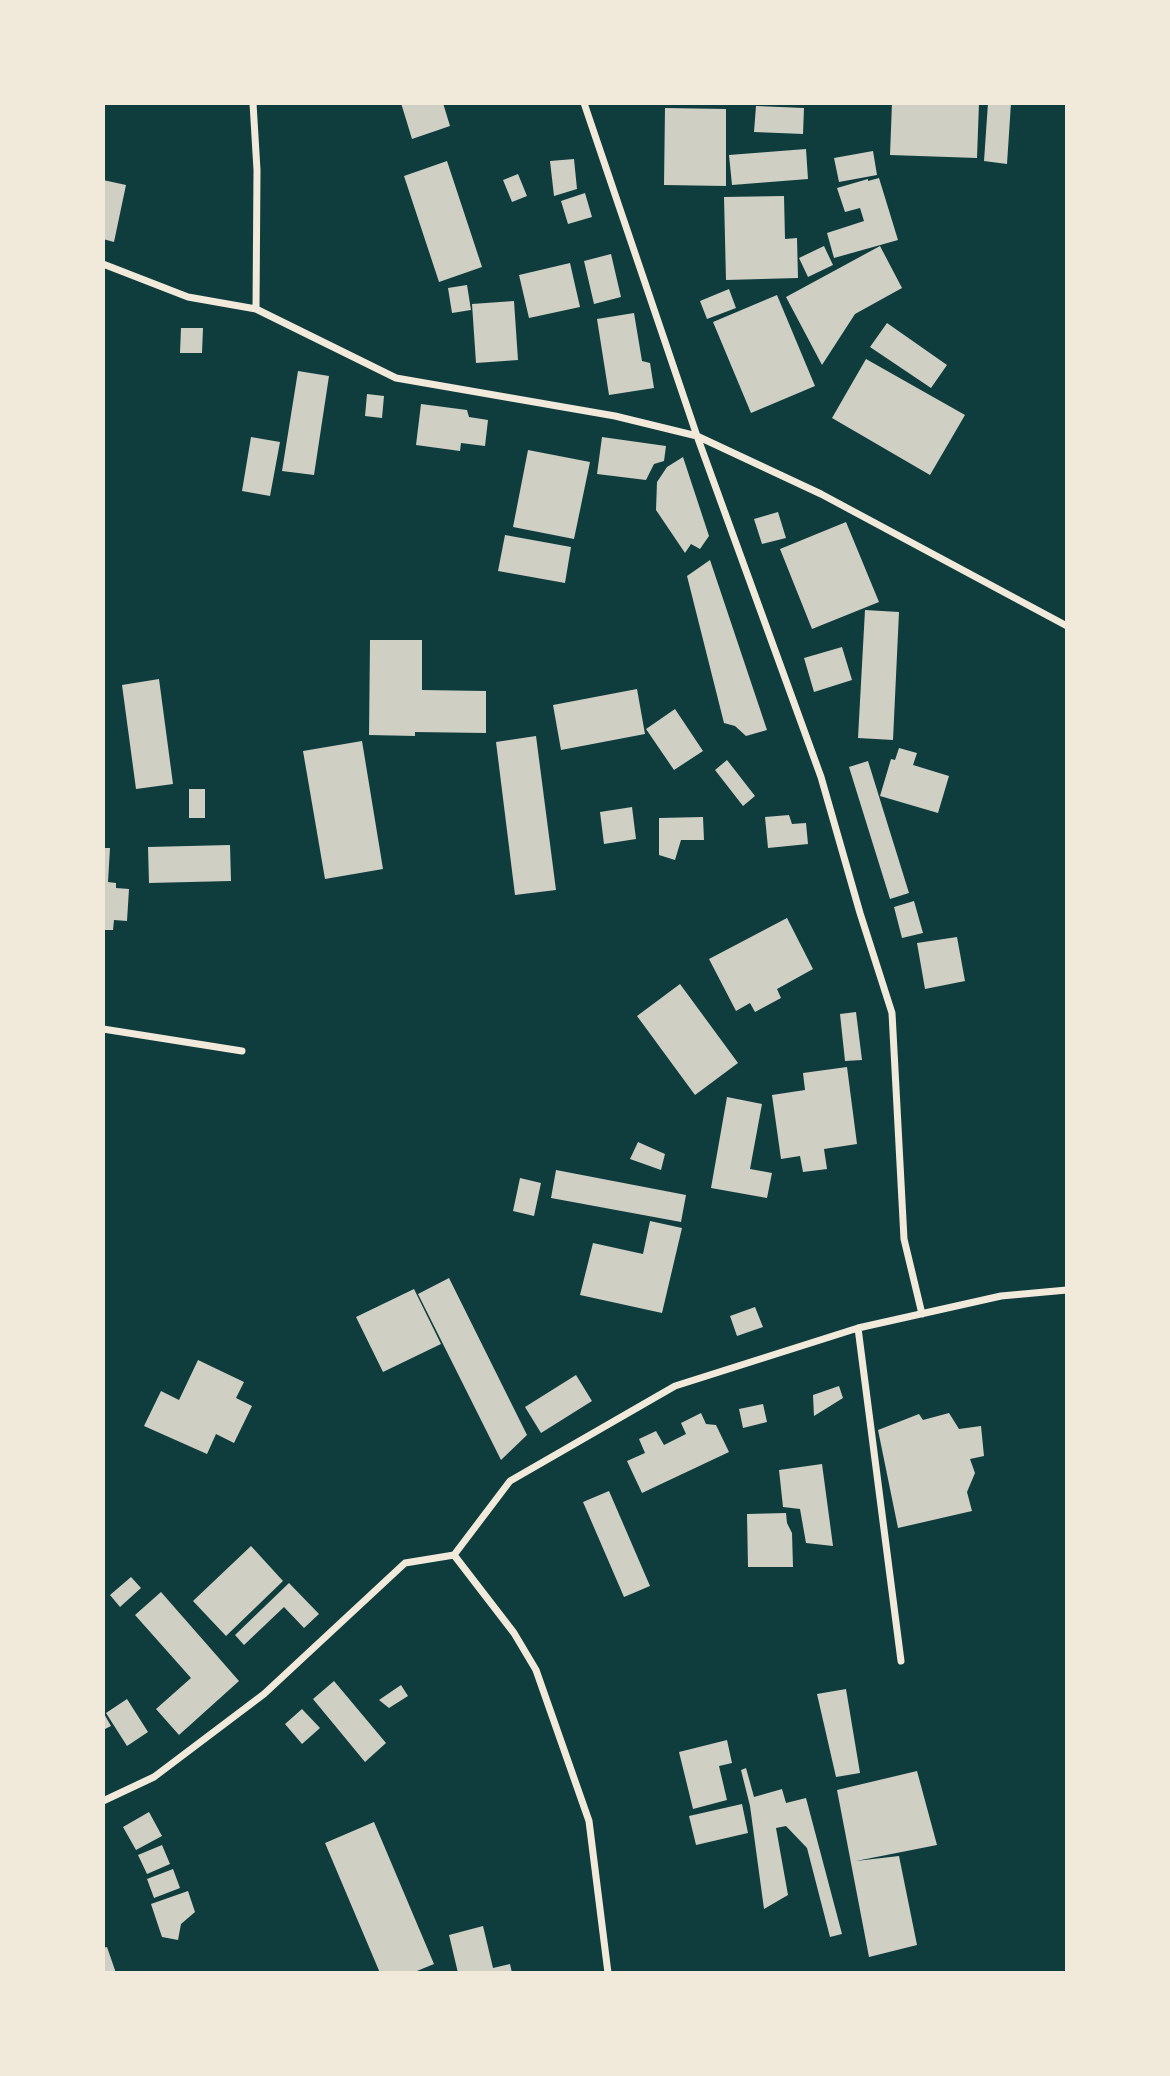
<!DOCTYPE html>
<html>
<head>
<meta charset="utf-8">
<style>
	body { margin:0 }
	#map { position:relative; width:1170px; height:2076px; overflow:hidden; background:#0f3d3e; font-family:"Libre Baskerville",serif }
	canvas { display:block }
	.frame { position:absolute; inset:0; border:105px solid #f1e9da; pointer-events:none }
</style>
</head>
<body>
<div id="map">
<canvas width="1170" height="2076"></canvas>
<div class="frame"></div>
</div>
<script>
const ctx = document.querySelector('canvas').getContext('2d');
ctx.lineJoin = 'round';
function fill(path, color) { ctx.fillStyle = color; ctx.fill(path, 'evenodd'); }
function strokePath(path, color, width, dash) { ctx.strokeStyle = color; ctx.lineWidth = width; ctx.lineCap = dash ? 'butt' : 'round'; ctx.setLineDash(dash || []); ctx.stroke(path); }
fill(new Path2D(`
	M 401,103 L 443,103 L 450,126 L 412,139 Z
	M 892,103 L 979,103 L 977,158 L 890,155 Z
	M 988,103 L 1011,103 L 1007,164 L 984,161 Z
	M 756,106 L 804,108 L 803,134 L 754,132 Z
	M 665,108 L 726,109 L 726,186 L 664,185 Z
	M 806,149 L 808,179 L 732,185 L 729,155 Z
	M 873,151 L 877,175 L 839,182 L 834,158 Z
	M 574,159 L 577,189 L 554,196 L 550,161 Z
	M 447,161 L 482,267 L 439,282 L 404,176 Z
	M 518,174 L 527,196 L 512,202 L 503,180 Z
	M 879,178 L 898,240 L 834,258 L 827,233 L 864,221 L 860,208 L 845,212 L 837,188 L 868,179 L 868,181 Z
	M 103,180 L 126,185 L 114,242 L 103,239 Z
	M 585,193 L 592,217 L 568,224 L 561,201 Z
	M 784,196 L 785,239 L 797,238 L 798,278 L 726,280 L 724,197 Z
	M 824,246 L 833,265 L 808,277 L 799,258 Z
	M 880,246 L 902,288 L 855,314 L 822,365 L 786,297 Z
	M 611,254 L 621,297 L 594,304 L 584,261 Z
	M 570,263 L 580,307 L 529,318 L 519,275 Z
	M 467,285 L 471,310 L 452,313 L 448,288 Z
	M 729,289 L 736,308 L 707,319 L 700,301 Z
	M 777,295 L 815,386 L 751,413 L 713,322 Z
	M 514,301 L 518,360 L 476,363 L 472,304 Z
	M 634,313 L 642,361 L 650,363 L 654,388 L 609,395 L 597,319 Z
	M 887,323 L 947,365 L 931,388 L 870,347 Z
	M 181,328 L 203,328 L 202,353 L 180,353 Z
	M 866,359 L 965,415 L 930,475 L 832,418 Z
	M 298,371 L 329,376 L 314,475 L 282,471 Z
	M 367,394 L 384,396 L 382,418 L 365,416 Z
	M 421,404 L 467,410 L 469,417 L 488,420 L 485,446 L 461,443 L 460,451 L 416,445 Z
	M 251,437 L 280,442 L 270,496 L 242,491 Z
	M 602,437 L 666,446 L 664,461 L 654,464 L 646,480 L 597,474 Z
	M 528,450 L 590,462 L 574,539 L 513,527 Z
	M 683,457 L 709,536 L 700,549 L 691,544 L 685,553 L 656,510 L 657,482 L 667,467 Z
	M 778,512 L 786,538 L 762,544 L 754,519 Z
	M 846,522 L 879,602 L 812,629 L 780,549 Z
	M 505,535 L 571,547 L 565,583 L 498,571 Z
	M 710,560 L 767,730 L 746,736 L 735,726 L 724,723 L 687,576 Z
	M 865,610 L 899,612 L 893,740 L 858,738 Z
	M 370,640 L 422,640 L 422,690 L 486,691 L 486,733 L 415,732 L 415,736 L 369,735 Z
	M 842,647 L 852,680 L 814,692 L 804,658 Z
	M 159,679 L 173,784 L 136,789 L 122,685 Z
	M 637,689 L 645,734 L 561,750 L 553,705 Z
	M 675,709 L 703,751 L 674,770 L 646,729 Z
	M 536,736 L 556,890 L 515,895 L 496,742 Z
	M 362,741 L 383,869 L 325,879 L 303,751 Z
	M 899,748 L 917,753 L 913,765 L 949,776 L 938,813 L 880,796 L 891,759 L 895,760 Z
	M 727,760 L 755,796 L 743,806 L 715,770 Z
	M 868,761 L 909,893 L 890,899 L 849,767 Z
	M 189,789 L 205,789 L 205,818 L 189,818 Z
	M 632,807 L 636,839 L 604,844 L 600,812 Z
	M 789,815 L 792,824 L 806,823 L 808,844 L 768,848 L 765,817 Z
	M 703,817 L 704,840 L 681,840 L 675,860 L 659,855 L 659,818 Z
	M 230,845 L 231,881 L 149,883 L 148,847 Z
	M 103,848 L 110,848 L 108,882 L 116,883 L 116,888 L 129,889 L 127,921 L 114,920 L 113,930 L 103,930 Z
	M 914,901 L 923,933 L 902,938 L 894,907 Z
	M 787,918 L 813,969 L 777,989 L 781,998 L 755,1012 L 750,1003 L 736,1011 L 709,959 Z
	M 957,937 L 965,981 L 925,989 L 917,943 Z
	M 680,984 L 738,1063 L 695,1095 L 637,1016 Z
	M 856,1012 L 862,1060 L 845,1061 L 840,1014 Z
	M 847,1067 L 857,1144 L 824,1149 L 827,1169 L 803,1172 L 800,1156 L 781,1159 L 772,1095 L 805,1090 L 803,1073 Z
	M 727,1097 L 762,1104 L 750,1169 L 772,1173 L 767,1198 L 711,1188 Z
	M 638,1142 L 665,1154 L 661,1170 L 630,1159 Z
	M 556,1170 L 686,1195 L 681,1222 L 551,1198 Z
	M 520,1178 L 541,1183 L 534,1216 L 513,1211 Z
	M 650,1221 L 682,1228 L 662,1313 L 580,1295 L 593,1243 L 643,1254 Z
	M 449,1278 L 527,1435 L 501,1460 L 418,1294 Z
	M 414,1289 L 441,1344 L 383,1372 L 356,1317 Z
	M 755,1307 L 763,1327 L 737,1336 L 730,1316 Z
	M 198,1360 L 244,1382 L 236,1398 L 252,1406 L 234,1443 L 216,1434 L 207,1454 L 144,1426 L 161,1391 L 179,1400 Z
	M 576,1375 L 592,1401 L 541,1433 L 525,1407 Z
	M 839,1386 L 843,1398 L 814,1416 L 813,1395 Z
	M 763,1404 L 767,1422 L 743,1428 L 739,1409 Z
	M 701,1413 L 706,1424 L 716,1425 L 729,1452 L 642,1493 L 627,1461 L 645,1453 L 639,1439 L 656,1431 L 664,1445 L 686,1434 L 681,1423 Z
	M 949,1413 L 959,1429 L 981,1426 L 984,1456 L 970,1459 L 975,1473 L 967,1492 L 972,1511 L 898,1528 L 878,1430 L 919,1414 L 923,1420 Z
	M 822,1464 L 833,1546 L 806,1543 L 800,1509 L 783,1507 L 779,1470 Z
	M 609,1491 L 650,1586 L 624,1597 L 583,1502 Z
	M 786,1513 L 787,1523 L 792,1533 L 793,1567 L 748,1567 L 747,1514 Z
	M 251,1546 L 283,1581 L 226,1636 L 193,1601 Z
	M 131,1577 L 141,1588 L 120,1607 L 110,1595 Z
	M 289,1583 L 319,1614 L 304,1628 L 284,1607 L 244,1645 L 235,1635 Z
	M 161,1592 L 239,1681 L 179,1735 L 156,1709 L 191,1678 L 135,1615 Z
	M 334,1681 L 386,1743 L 365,1762 L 313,1699 Z
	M 401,1685 L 408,1696 L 389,1708 L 379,1700 Z
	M 846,1689 L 860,1773 L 836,1777 L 817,1694 Z
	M 127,1699 L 148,1732 L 127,1746 L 106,1713 Z
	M 302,1709 L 320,1728 L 302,1744 L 285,1724 Z
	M 103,1712 L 111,1726 L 103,1730 Z
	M 727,1740 L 732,1763 L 719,1766 L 727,1800 L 693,1809 L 679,1752 Z
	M 746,1768 L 754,1797 L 782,1789 L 786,1803 L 806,1798 L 842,1934 L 830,1937 L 807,1848 L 786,1826 L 776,1828 L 788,1895 L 764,1909 L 750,1806 L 741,1770 Z
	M 917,1771 L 937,1845 L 856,1861 L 899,1856 L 917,1945 L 869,1957 L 837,1790 Z
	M 742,1804 L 748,1833 L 696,1845 L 689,1816 Z
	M 149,1812 L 162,1836 L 136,1850 L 123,1827 Z
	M 374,1822 L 434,1964 L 412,1973 L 380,1973 L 325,1843 Z
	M 162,1845 L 170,1864 L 147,1874 L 138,1855 Z
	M 173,1869 L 180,1888 L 154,1898 L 147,1879 Z
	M 188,1891 L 195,1912 L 181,1924 L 178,1940 L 162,1937 L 151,1904 Z
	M 483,1926 L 493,1968 L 510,1964 L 512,1973 L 458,1973 L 449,1935 Z
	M 107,1947 L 116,1973 L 103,1973 L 103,1948 Z`), '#cfcfc3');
strokePath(new Path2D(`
	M 253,103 L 257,170 L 256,309
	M 584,103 L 697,436 L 821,777 L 860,913 L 892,1013 L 904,1239 L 922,1314
	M 103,264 L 188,297 L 256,309 L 396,378 L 615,416 L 697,436 L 821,494 L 1067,626
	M 103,1029 L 242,1051
	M 858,1328 L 901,1661
	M 454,1555 L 514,1633 L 536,1670 L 589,1821 L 608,1973
	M 103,1801 L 154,1777 L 264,1694 L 405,1563 L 454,1555 L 510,1481 L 675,1386 L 858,1328 L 1001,1296 L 1067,1290`), '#f1e9da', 7);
</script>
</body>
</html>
